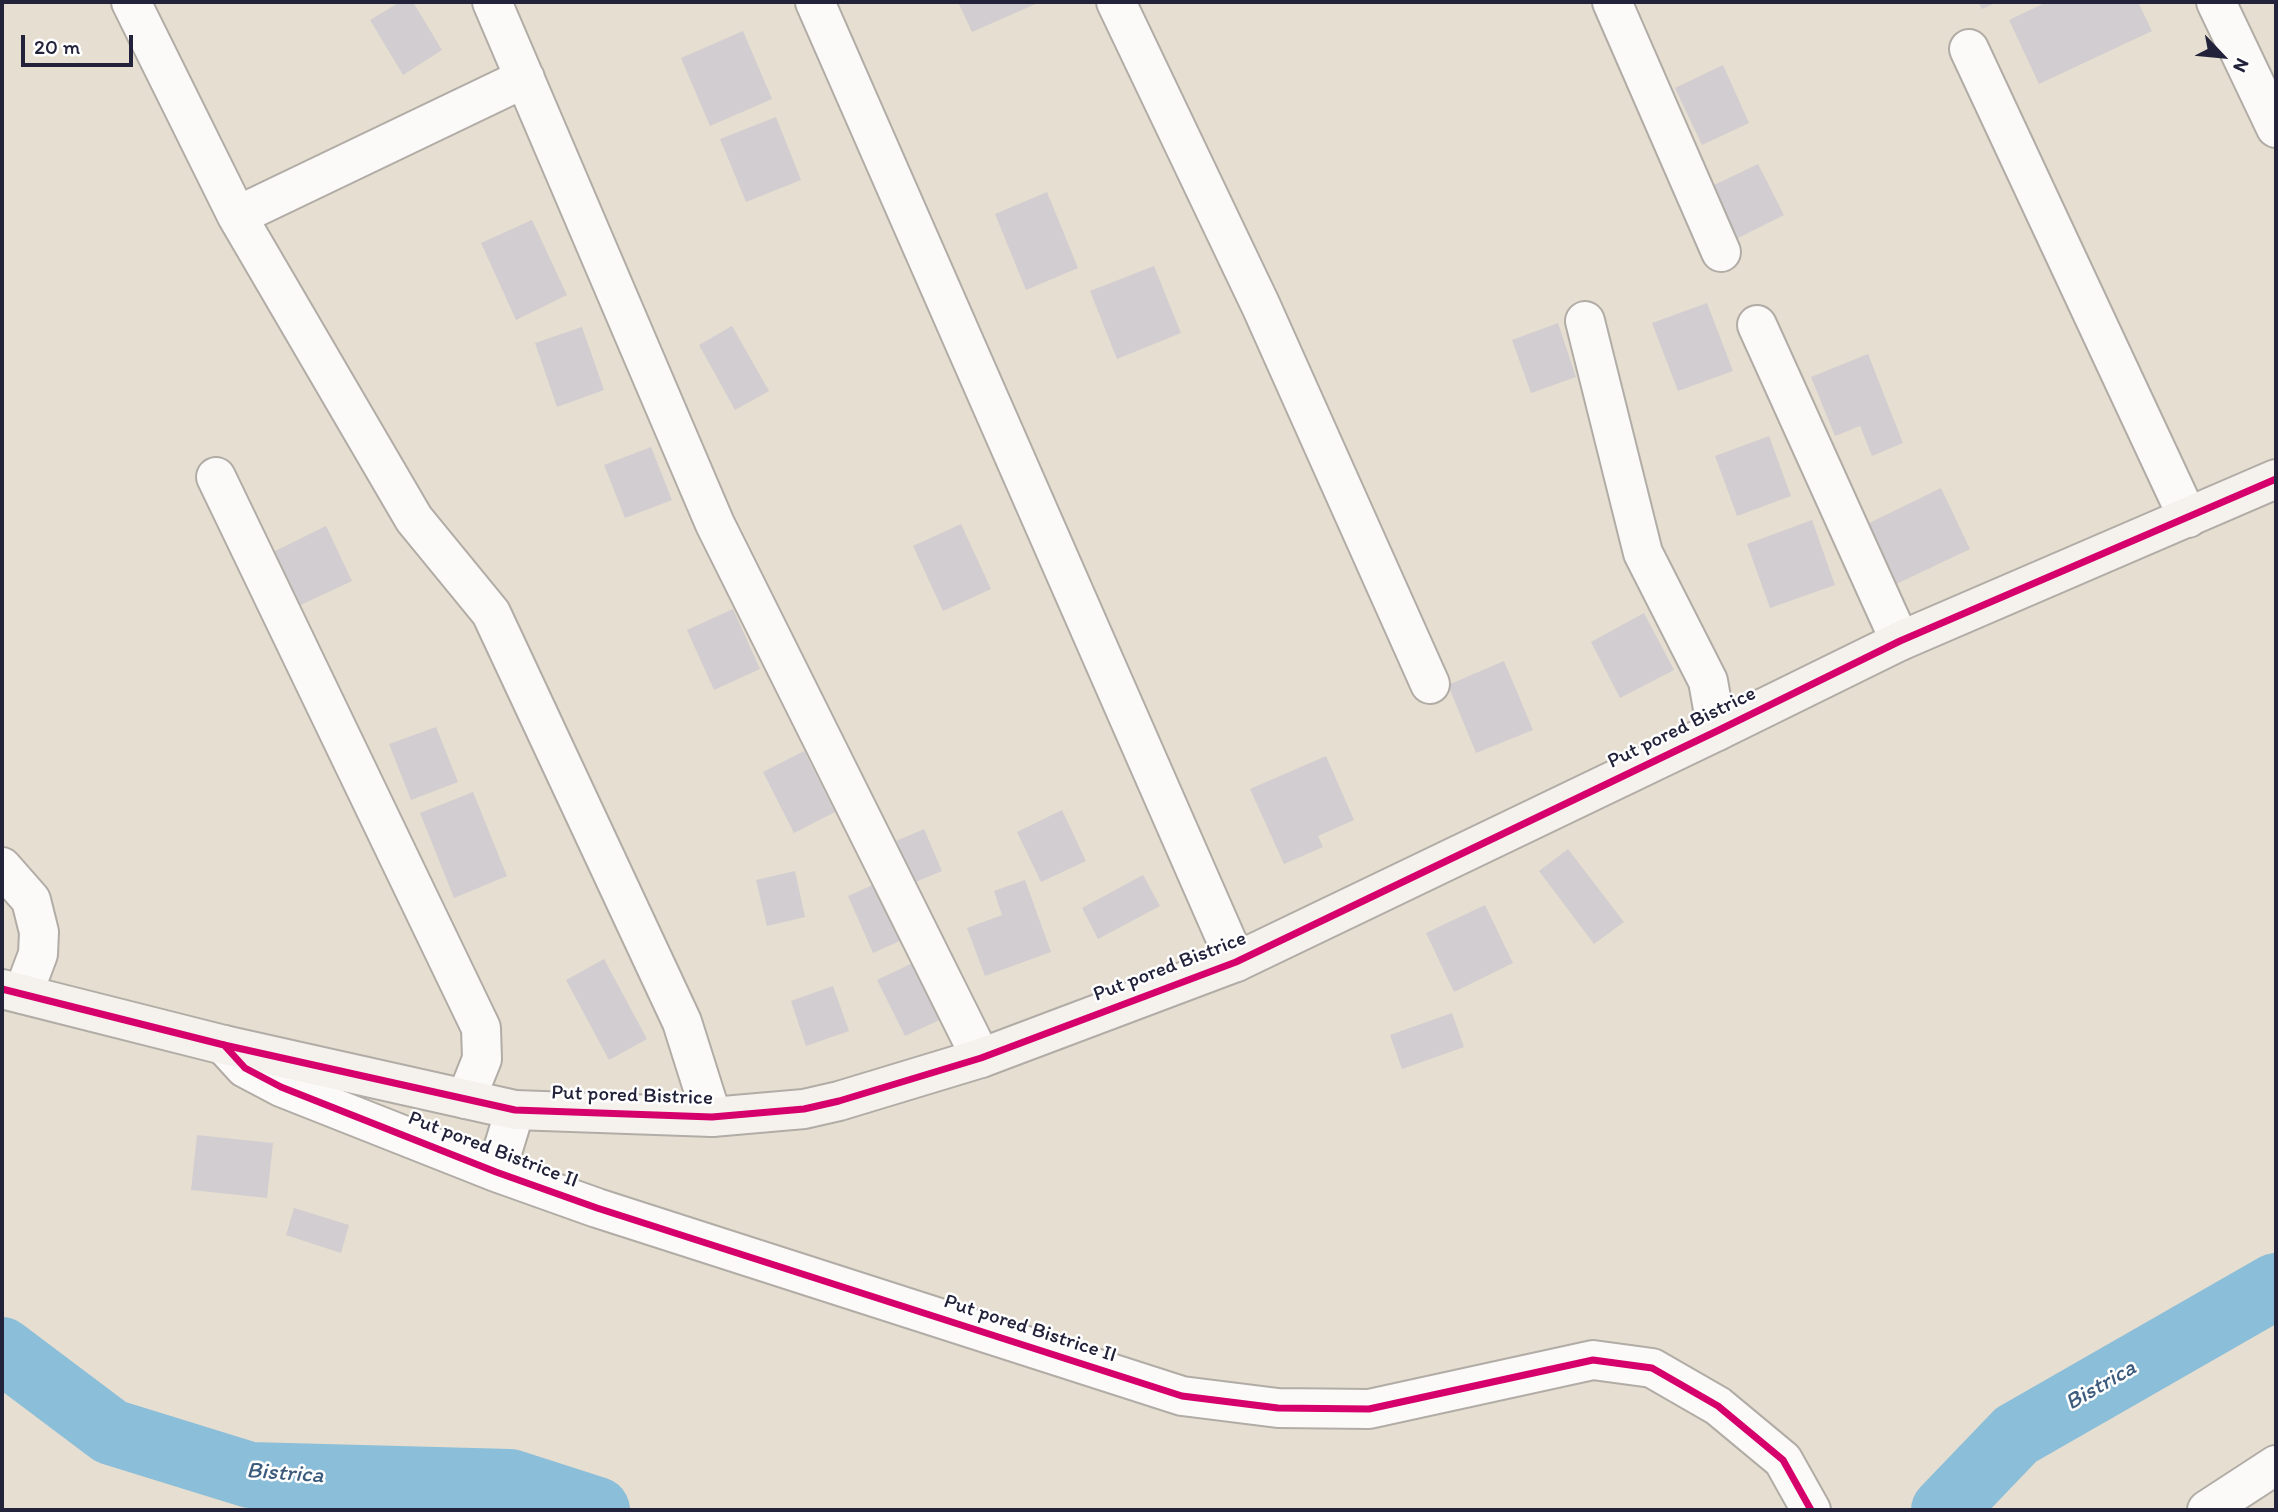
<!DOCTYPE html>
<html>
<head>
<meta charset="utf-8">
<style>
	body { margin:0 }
	#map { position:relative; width:2278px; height:1512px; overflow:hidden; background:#e6ded0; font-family:Itim,sans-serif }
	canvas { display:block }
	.frame { position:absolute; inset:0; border:4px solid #22223b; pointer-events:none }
	.north { position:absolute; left:2187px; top:21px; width:70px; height:70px; -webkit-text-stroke:5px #fff; paint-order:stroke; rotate:116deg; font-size:19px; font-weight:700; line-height:28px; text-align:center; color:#22223b }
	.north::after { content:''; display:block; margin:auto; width:24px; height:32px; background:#22223b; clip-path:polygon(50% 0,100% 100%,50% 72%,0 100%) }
	.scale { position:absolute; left:21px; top:35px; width:112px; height:32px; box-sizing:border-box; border:4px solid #22223b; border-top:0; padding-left:9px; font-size:21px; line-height:24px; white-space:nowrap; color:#22223b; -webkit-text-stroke:5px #fff; paint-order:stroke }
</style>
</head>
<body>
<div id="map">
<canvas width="2278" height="1512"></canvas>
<div class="frame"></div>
<div class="north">N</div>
<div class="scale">20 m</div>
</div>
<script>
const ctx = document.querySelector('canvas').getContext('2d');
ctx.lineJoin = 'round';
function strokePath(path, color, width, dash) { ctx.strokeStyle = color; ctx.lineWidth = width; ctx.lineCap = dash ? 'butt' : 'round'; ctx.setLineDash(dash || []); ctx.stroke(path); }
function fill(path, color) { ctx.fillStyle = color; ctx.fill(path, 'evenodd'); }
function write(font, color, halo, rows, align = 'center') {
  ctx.font = font + ' Itim,sans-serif'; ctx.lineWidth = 5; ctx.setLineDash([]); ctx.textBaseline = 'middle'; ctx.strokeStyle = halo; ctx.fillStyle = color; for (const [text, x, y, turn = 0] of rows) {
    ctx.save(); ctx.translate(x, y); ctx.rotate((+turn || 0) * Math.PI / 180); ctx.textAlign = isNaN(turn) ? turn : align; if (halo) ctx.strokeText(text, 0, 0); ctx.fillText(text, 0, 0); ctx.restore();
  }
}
strokePath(new Path2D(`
	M 2,1350 L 111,1432 L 250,1475 L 510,1482 L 597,1510
	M 1944,1510 L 2016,1435 L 2276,1286`), '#8bbed9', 66);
fill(new Path2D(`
	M 400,2 L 413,2 L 442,50 L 403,75 L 370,20 Z
	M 958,2 L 1040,2 L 972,32 Z
	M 1978,2 L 1998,2 L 1982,9 Z
	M 2047,2 L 2138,2 L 2152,31 L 2039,84 L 2009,20 Z
	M 743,31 L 772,99 L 710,126 L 681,58 Z
	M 1723,65 L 1749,123 L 1702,145 L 1675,88 Z
	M 776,117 L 801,180 L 746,202 L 720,139 Z
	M 1758,164 L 1784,215 L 1736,239 L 1710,187 Z
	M 1047,192 L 1078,268 L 1026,290 L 995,214 Z
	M 532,220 L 567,295 L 516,320 L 481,243 Z
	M 1154,266 L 1181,333 L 1117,359 L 1090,291 Z
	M 1707,303 L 1733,371 L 1678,391 L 1652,323 Z
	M 1558,323 L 1576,377 L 1531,393 L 1512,340 Z
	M 732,326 L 769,391 L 735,410 L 699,345 Z
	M 582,327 L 604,390 L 557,407 L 535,343 Z
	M 1868,354 L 1903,443 L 1872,456 L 1860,426 L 1835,436 L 1811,377 Z
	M 1769,436 L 1791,496 L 1737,516 L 1715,456 Z
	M 651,447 L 672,500 L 625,518 L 604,465 Z
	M 1941,488 L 1970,549 L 1888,588 L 1859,528 Z
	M 1812,520 L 1835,585 L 1770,608 L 1747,544 Z
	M 961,524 L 991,589 L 943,611 L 913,546 Z
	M 326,526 L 352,581 L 292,609 L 267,555 Z
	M 733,609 L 760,669 L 714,690 L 687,630 Z
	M 1644,613 L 1674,670 L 1620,698 L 1591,642 Z
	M 1504,661 L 1533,730 L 1476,753 L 1448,685 Z
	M 436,727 L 458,782 L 411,800 L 389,744 Z
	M 804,751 L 835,812 L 794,833 L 763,772 Z
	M 1326,756 L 1354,820 L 1318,836 L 1323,847 L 1284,864 L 1250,789 Z
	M 473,792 L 507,876 L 454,898 L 420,813 Z
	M 1062,810 L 1086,861 L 1041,882 L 1017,832 Z
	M 924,829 L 942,871 L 913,883 L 896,841 Z
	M 1568,849 L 1624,922 L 1594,944 L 1539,871 Z
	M 795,871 L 805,917 L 767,926 L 756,880 Z
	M 1143,875 L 1160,906 L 1098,939 L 1082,908 Z
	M 886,879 L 911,936 L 873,953 L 848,896 Z
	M 1025,880 L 1051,952 L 985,976 L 967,928 L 1002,915 L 994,891 Z
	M 1485,905 L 1513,963 L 1454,992 L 1426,933 Z
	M 604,959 L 647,1039 L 609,1060 L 566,980 Z
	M 919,960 L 946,1017 L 905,1036 L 877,980 Z
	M 833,986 L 849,1031 L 806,1046 L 791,1001 Z
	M 1452,1013 L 1464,1047 L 1402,1069 L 1390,1035 Z
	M 197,1135 L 273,1143 L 267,1198 L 191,1190 Z
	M 294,1208 L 349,1225 L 341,1253 L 286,1235 Z`), '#d2cdd1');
const street = new Path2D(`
	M 131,2 L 237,216 L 414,519 L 491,613 L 682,1022 L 712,1117
	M 492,2 L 715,524 L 981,1058
	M 815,2 L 1236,962
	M 1116,2 L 1261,306 L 1430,684
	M 1612,2 L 1721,252
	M 2216,2 L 2276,128
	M 1969,49 L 2188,518
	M 237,216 L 525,78
	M 1585,321 L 1643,553 L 1708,681 L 1717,731
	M 1757,325 L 1900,641
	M 216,477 L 481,1028 L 482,1059 L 466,1099
	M 2,867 L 31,900 L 39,932 L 38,954 L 23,994
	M 224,1045 L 245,1068 L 281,1087 L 496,1172 L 597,1208 L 1182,1396 L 1278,1408 L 1369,1409 L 1593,1360 L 1652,1368 L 1718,1406 L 1783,1460 L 1811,1510
	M 496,1172 L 515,1110
	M 2207,1510 L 2276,1465`);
const secondary = new Path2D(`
	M 2,989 L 224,1045 L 515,1110 L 712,1117 L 804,1109 L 839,1101 L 981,1058 L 1236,962 L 1717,731 L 1900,641 L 2276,479`);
strokePath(street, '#b1aca6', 42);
strokePath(secondary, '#b1aca6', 42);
strokePath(street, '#fbfaf8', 38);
strokePath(secondary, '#f5f2ee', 38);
strokePath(new Path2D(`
	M 2,989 L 224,1045 L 515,1110 L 712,1117 L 804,1109 L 839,1101 L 981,1058 L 1236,962 L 1717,731 L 1900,641 L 2276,479
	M 224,1045 L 245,1068 L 281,1087 L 496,1172 L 597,1208 L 1182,1396 L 1278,1408 L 1369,1409 L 1593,1360 L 1652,1368 L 1718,1406 L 1783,1460 L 1811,1510`), '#d6006c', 7);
write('21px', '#22223b', '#fff', [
	["Put pored Bistrice",1682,728,-26],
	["Put pored Bistrice",1170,967,-21],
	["Put pored Bistrice",632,1096,2],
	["Put pored Bistrice II",493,1150,21],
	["Put pored Bistrice II",1030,1329,18]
]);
write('italic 23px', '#3c5b7c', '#fff', [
	["Bistrica",2101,1386,-30],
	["Bistrica",285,1474,4]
]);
</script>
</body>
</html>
